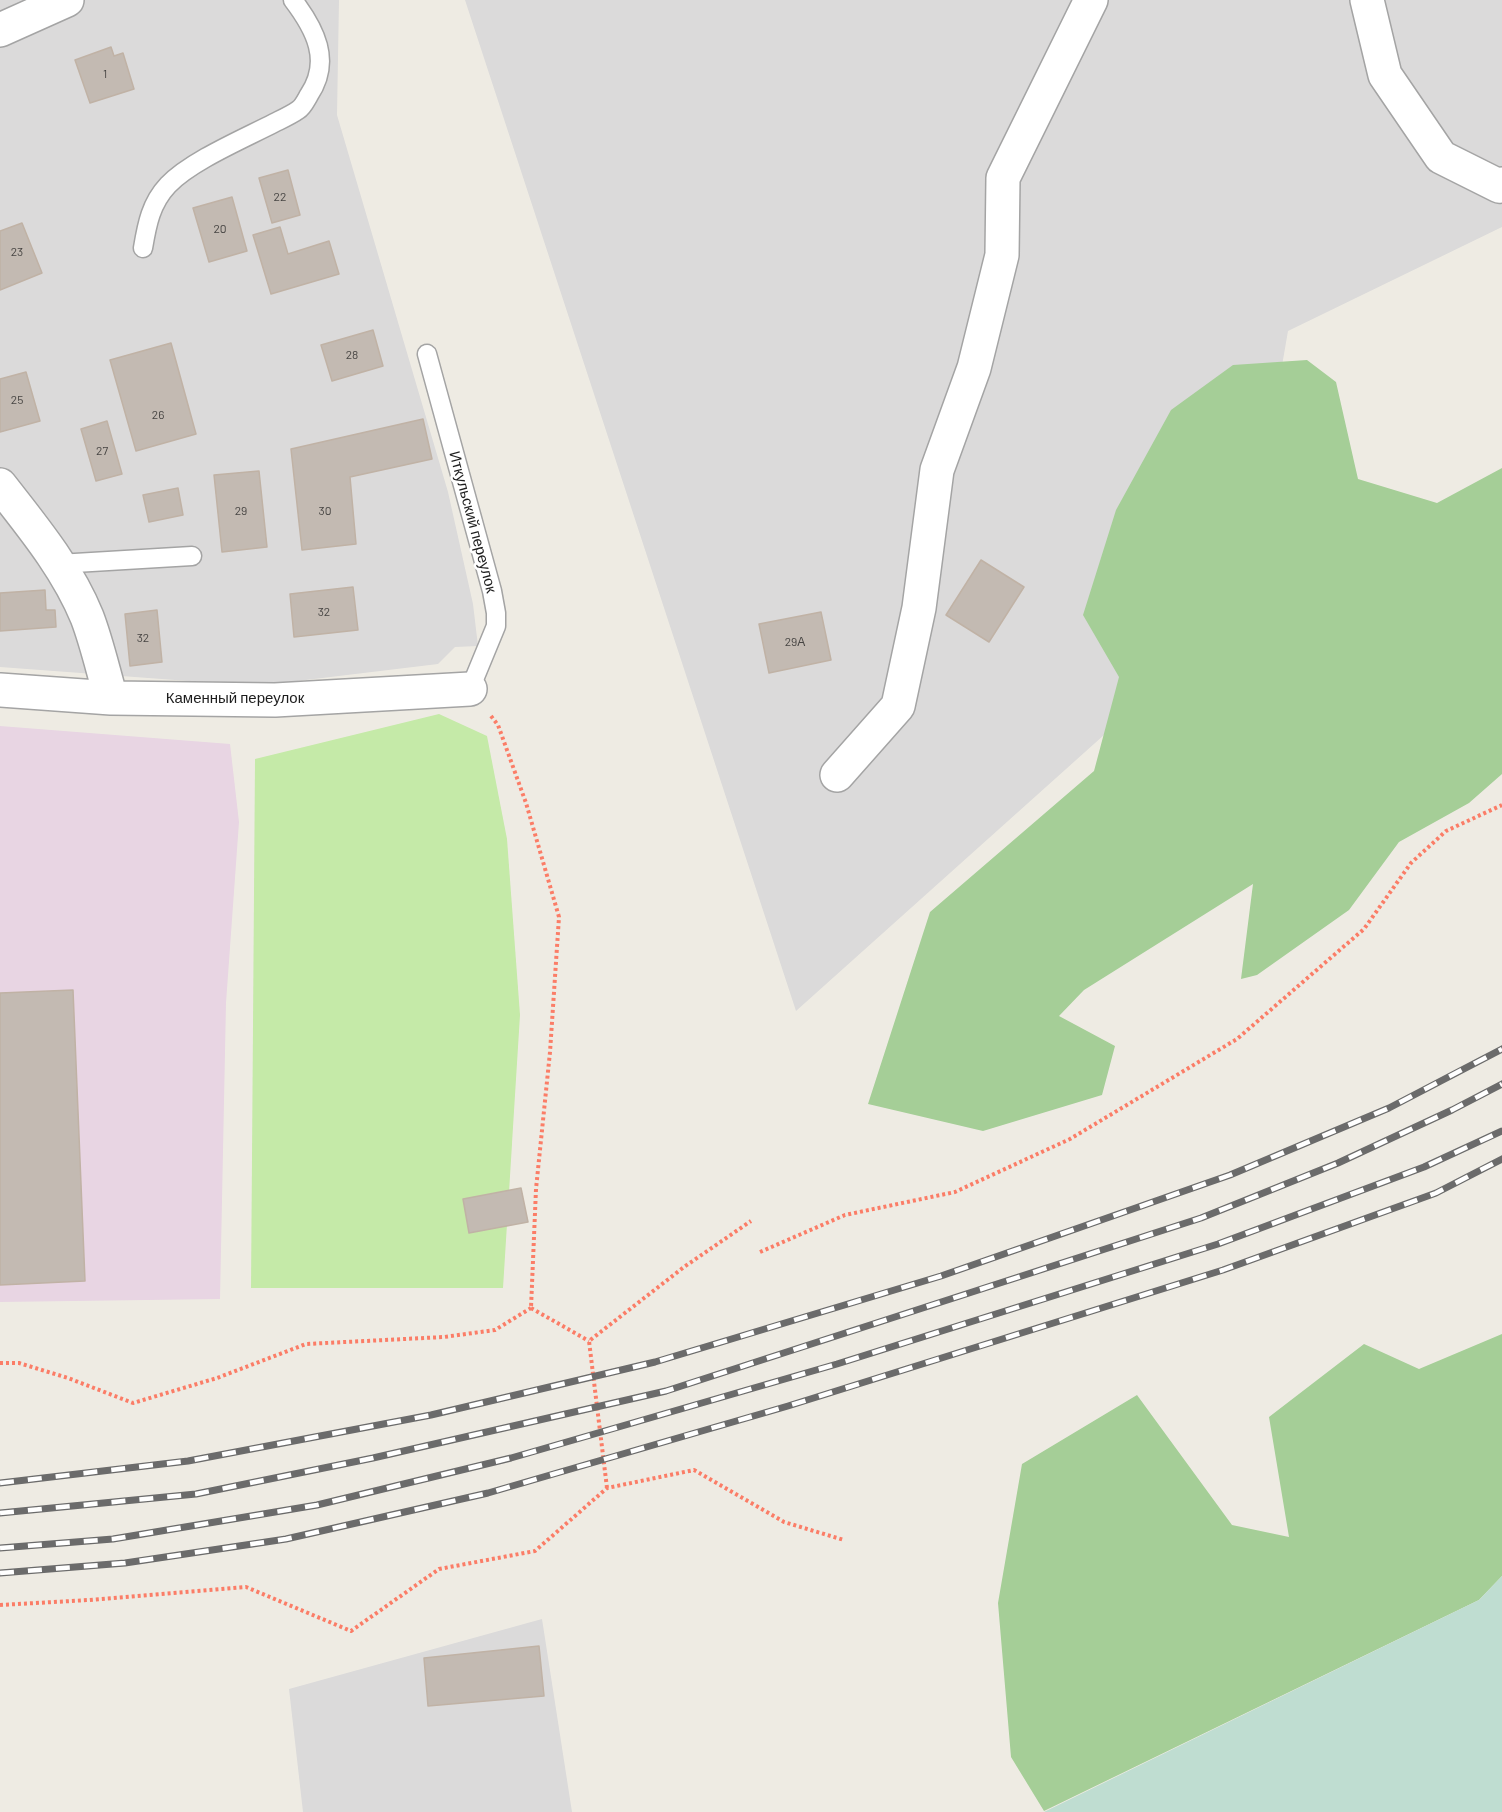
<!DOCTYPE html>
<html>
<head>
<meta charset="utf-8">
<style>
	body { margin:0 }
	canvas { display:block; background:#eeebe3 }
</style>
</head>
<body>
<canvas width="1502" height="1812"></canvas>
<script>
const ctx = document.querySelector('canvas').getContext('2d');
ctx.lineJoin = 'round';
function fill(path, color) { ctx.fillStyle = color; ctx.fill(path, 'evenodd'); }
function strokePath(path, color, width, dash) { ctx.strokeStyle = color; ctx.lineWidth = width; ctx.lineCap = dash ? 'butt' : 'round'; ctx.setLineDash(dash || []); ctx.stroke(path); }
function write(font, color, halo, rows, align = 'center') {
  ctx.font = font + ' Barlow,sans-serif'; ctx.lineWidth = 5; ctx.setLineDash([]); ctx.textBaseline = 'middle'; ctx.strokeStyle = halo; ctx.fillStyle = color; for (const [text, x, y, turn = 0] of rows) {
    ctx.save(); ctx.translate(x, y); ctx.rotate((+turn || 0) * Math.PI / 180); ctx.textAlign = isNaN(turn) ? turn : align; if (halo) ctx.strokeText(text, 0, 0); ctx.fillText(text, 0, 0); ctx.restore();
  }
}
fill(new Path2D(`
	M 0,0 L 339,0 L 337,115 L 448,492 L 473,604 L 478,646 L 455,647 L 438,664 L 256,686 L 0,667 Z
	M 465,0 L 1502,0 L 1502,227 L 1288,331 L 1239,614 L 796,1011 Z
	M 542,1619 L 572,1812 L 303,1812 L 289,1689 Z`), '#dbdada');
fill(new Path2D(`
	M 0,726 L 230,744 L 239,822 L 226,1003 L 220,1299 L 0,1302 Z`), '#e8d5e3');
fill(new Path2D(`
	M 439,714 L 487,736 L 507,839 L 520,1015 L 503,1288 L 251,1288 L 255,759 Z`), '#c5eaa8');
fill(new Path2D(`
	M 1307,360 L 1336,382 L 1358,479 L 1437,503 L 1502,468 L 1502,774 L 1469,803 L 1399,842 L 1349,910 L 1257,975 L 1241,979 L 1253,884 L 1084,990 L 1059,1016 L 1115,1046 L 1102,1095 L 983,1131 L 868,1104 L 930,912 L 1094,771 L 1119,677 L 1083,615 L 1116,510 L 1171,410 L 1233,365 Z
	M 1502,1334 L 1502,1576 L 1479,1600 L 1044,1811 L 1011,1757 L 998,1603 L 1022,1464 L 1137,1395 L 1232,1525 L 1289,1537 L 1269,1417 L 1364,1344 L 1419,1369 Z`), '#a5ce97');
fill(new Path2D(`
	M 1502,1576 L 1502,1812 L 1044,1812 L 1479,1600 Z`), '#bfddd1');
const building = new Path2D(`
	M 111,47 L 114,56 L 123,53 L 134,89 L 90,103 L 75,60 Z
	M 288,170 L 300,215 L 272,223 L 259,178 Z
	M 232,197 L 247,251 L 209,262 L 193,208 Z
	M 22,223 L 42,273 L 0,290 L 0,231 Z
	M 280,227 L 288,254 L 329,241 L 339,274 L 271,294 L 253,235 Z
	M 373,330 L 383,366 L 332,381 L 321,345 Z
	M 171,343 L 196,434 L 136,451 L 110,360 Z
	M 26,372 L 40,421 L 0,432 L 0,379 Z
	M 423,419 L 432,459 L 350,477 L 356,544 L 302,550 L 291,449 Z
	M 107,421 L 122,474 L 96,481 L 81,429 Z
	M 259,471 L 267,547 L 222,552 L 214,475 Z
	M 178,488 L 183,515 L 149,522 L 143,495 Z
	M 981,560 L 1024,587 L 989,642 L 946,615 Z
	M 353,587 L 358,630 L 294,637 L 290,594 Z
	M 45,590 L 46,610 L 55,610 L 56,627 L 0,631 L 0,593 Z
	M 157,610 L 162,662 L 130,666 L 125,614 Z
	M 821,612 L 831,660 L 769,673 L 759,624 Z
	M 73,990 L 85,1281 L 0,1285 L 0,993 Z
	M 521,1188 L 528,1222 L 469,1233 L 463,1199 Z
	M 539,1646 L 544,1696 L 428,1706 L 424,1658 Z`);
fill(building, '#c3bab2');
strokePath(building, '#c0b2a5', 1.5);
const service = new Path2D(`
	M 143,248 C 147,224 151,203 168,185 C 191,161 243,139 274,123 C 282,119 291,115 298,110 C 303,107 306,100 309,95 C 332,61 315,29 293,0
	M 427,354 L 492,591 L 496,613 L 496,626 L 470,689
	M 58,564 L 192,556`);
const minor = new Path2D(`
	M 1367,0 L 1385,75 L 1441,157 L 1499,186 L 1502,184
	M 0,30 L 67,0
	M 0,485 C 32,526 67,568 87,617 C 97,643 103,671 111,698
	M 0,690 L 111,698 L 275,700 L 470,689
	M 837,775 L 898,706 L 919,608 L 937,470 L 974,368 L 1002,255 L 1003,178 L 1091,0`);
strokePath(service, '#a4a4a4', 21);
strokePath(minor, '#a4a4a4', 36);
strokePath(new Path2D(`
	M 491,716 L 498,725 L 526,803 L 559,917 L 550,1052 L 536,1189 L 531,1308
	M 760,1252 L 845,1215 L 955,1192 L 1070,1139 L 1237,1039 L 1364,929 L 1411,863 L 1446,831 L 1502,805
	M 531,1308 L 589,1341
	M 0,1363 L 19,1363 L 68,1378 L 133,1403 L 217,1378 L 306,1344 L 444,1337 L 495,1330 L 531,1308
	M 607,1488 L 589,1341 L 684,1267 L 751,1221
	M 0,1605 L 89,1600 L 246,1587 L 351,1631 L 439,1569 L 535,1551 L 607,1488 L 694,1470 L 784,1522 L 844,1540`), '#fb7d67', 4, [3, 3]);
strokePath(service, '#fff', 18);
strokePath(minor, '#fff', 33);
const rail = new Path2D(`
	M 0,1483 L 188,1461 L 431,1415 L 655,1362 L 941,1276 L 1230,1175 L 1389,1108 L 1502,1049
	M 0,1513 L 196,1494 L 373,1458 L 666,1391 L 1201,1218 L 1338,1163 L 1452,1110 L 1502,1084
	M 0,1548 L 113,1539 L 317,1505 L 511,1458 L 837,1364 L 1218,1244 L 1424,1167 L 1502,1131
	M 0,1573 L 125,1563 L 286,1539 L 488,1493 L 788,1406 L 1223,1270 L 1436,1193 L 1502,1159`);
strokePath(rail, '#6b6b6b', 7);
strokePath(rail, '#fff', 4.5, [14]);
write('12px', '#464442', null, [
	["1",105,74],
	["22",280,197],
	["20",220,229],
	["23",17,252],
	["28",352,355],
	["25",17,400],
	["26",158,415],
	["27",102,451],
	["29",241,511],
	["30",325,511],
	["32",324,612],
	["32",143,638],
	["29А",795,642]
]);
write('15px', '#1d1d1d', '#fff', [
	["Иткульский переулок",473,522,75],
	["Каменный переулок",235,698]
]);
</script>
</body>
</html>
